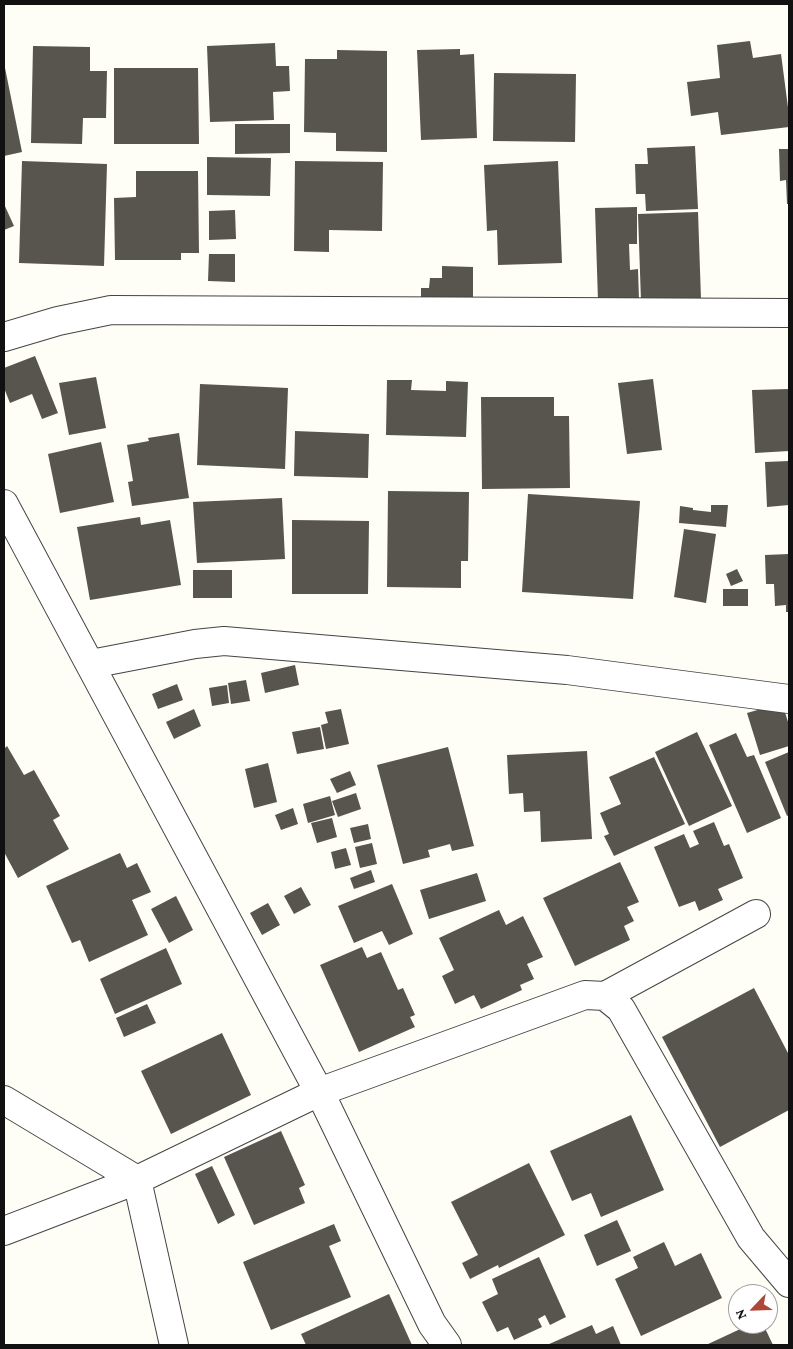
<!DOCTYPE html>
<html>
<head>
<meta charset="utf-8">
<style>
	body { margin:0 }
	#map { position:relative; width:793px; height:1349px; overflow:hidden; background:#fefdf6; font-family:"Crimson Pro",serif }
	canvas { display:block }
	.frame { position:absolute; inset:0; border:5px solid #111; pointer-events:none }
	.north { position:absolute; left:728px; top:1284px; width:50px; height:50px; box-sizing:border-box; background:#fff; border:1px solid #a0a0a0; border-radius:50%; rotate:246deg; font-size:14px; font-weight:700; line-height:20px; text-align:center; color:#111 }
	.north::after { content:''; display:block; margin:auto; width:18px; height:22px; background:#b04639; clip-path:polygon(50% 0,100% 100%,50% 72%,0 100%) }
</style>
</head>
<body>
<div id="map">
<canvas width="793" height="1349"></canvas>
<div class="frame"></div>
<div class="north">N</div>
</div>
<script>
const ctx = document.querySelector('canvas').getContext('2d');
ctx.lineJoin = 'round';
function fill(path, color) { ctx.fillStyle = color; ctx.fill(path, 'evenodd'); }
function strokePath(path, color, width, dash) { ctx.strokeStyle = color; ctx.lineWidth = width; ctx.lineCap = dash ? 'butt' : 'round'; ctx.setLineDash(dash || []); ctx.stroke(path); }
fill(new Path2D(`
	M 750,41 L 753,58 L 781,54 L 789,115 L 789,127 L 721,135 L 718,112 L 691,116 L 687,82 L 720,78 L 717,45 Z
	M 275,43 L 276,66 L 289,66 L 290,91 L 273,92 L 274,120 L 210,122 L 207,46 Z
	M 33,46 L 90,47 L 90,71 L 107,71 L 106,118 L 83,118 L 82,144 L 31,143 Z
	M 460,49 L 460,55 L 474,54 L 477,138 L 421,140 L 417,50 Z
	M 337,50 L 387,51 L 387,152 L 336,151 L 336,133 L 304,132 L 305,59 L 337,59 Z
	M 4,63 L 22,152 L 4,156 Z
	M 114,68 L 198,68 L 199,144 L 114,144 Z
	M 494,73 L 576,74 L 575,142 L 493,141 Z
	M 235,124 L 290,124 L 290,153 L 235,154 Z
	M 695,146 L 698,209 L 646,211 L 645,194 L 636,194 L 635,164 L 648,164 L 647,148 Z
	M 779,149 L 789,149 L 789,204 L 787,204 L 786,180 L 780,181 Z
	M 207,157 L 271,158 L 270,196 L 207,195 Z
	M 22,161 L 107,164 L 104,266 L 19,263 Z
	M 295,161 L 383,162 L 382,231 L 329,230 L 329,252 L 294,251 Z
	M 558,161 L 562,263 L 498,265 L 497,230 L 487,231 L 484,165 Z
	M 136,171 L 198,171 L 199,253 L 181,253 L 181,260 L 115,260 L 114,198 L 136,197 Z
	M 4,204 L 14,226 L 4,230 Z
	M 637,207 L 637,244 L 629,244 L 630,270 L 638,269 L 639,300 L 598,301 L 595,208 Z
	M 235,210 L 236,239 L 209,240 L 209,211 Z
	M 698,212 L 701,299 L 641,301 L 638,214 Z
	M 209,254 L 235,254 L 235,282 L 208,281 Z
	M 442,266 L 473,267 L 473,302 L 421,301 L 421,288 L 429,288 L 430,278 L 442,278 Z
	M 35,356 L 58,413 L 42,419 L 32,394 L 10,403 L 4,388 L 4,368 Z
	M 96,377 L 106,428 L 69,435 L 59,383 Z
	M 653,379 L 662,450 L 627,454 L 618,383 Z
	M 387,380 L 412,380 L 411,390 L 446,391 L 446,381 L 468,382 L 466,437 L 386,435 Z
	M 200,384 L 288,388 L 285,469 L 197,465 Z
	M 789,389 L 789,451 L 755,453 L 752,390 Z
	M 481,397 L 554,397 L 554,416 L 569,416 L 570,488 L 482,489 Z
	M 295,431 L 369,434 L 368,478 L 294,476 Z
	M 179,433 L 189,498 L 132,506 L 128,482 L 133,481 L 127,445 L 149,441 L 148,438 Z
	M 101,442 L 114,502 L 60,513 L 48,454 Z
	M 789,461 L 789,505 L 767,507 L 765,462 Z
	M 388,491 L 469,492 L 468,561 L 461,561 L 461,588 L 387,587 Z
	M 528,494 L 640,501 L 633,599 L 522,592 Z
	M 282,498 L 285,559 L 197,563 L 193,502 Z
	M 711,505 L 728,505 L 726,527 L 679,523 L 680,506 L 693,508 L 693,510 L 711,512 Z
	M 140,517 L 141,525 L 170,520 L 181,585 L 90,600 L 77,527 Z
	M 292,520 L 369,521 L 368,594 L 292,594 Z
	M 684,529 L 716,534 L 706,603 L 674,597 Z
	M 789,554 L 789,612 L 786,612 L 786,605 L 775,606 L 774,584 L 766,584 L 765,555 Z
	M 737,569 L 743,581 L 731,586 L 726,574 Z
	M 193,570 L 232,570 L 232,598 L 193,598 Z
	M 723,589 L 748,589 L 748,606 L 723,606 Z
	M 295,665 L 299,685 L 265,693 L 261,673 Z
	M 246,680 L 250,701 L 231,704 L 228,683 Z
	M 177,684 L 183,700 L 158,709 L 152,694 Z
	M 227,685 L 229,703 L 212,706 L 209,688 Z
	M 782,703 L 789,725 L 789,746 L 760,755 L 747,713 Z
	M 194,709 L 201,726 L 174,739 L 166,722 Z
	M 341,709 L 349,744 L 326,749 L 321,725 L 328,723 L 325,712 Z
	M 320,727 L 324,749 L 297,754 L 292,732 Z
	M 697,732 L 732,806 L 689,826 L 655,752 Z
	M 736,733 L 747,757 L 754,755 L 781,818 L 747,833 L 709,745 Z
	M 7,746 L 24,775 L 34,770 L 60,816 L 53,820 L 69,849 L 18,878 L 4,852 L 4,749 Z
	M 448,747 L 474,846 L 452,851 L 450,844 L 428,850 L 430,857 L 403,864 L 377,765 Z
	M 587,751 L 592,839 L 541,842 L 540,811 L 524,812 L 523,793 L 509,794 L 507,755 Z
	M 789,752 L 789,815 L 787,816 L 765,762 Z
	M 654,757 L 685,824 L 614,856 L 604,836 L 609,834 L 600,813 L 621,804 L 609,777 Z
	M 268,763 L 277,802 L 254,808 L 245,769 Z
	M 350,771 L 356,785 L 337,793 L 330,779 Z
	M 356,793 L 361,809 L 338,817 L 332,801 Z
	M 330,796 L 335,815 L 308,823 L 303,804 Z
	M 293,808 L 298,824 L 281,830 L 275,815 Z
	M 332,818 L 337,837 L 317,843 L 311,823 Z
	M 714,822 L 724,846 L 729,844 L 743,878 L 718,889 L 723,900 L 699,911 L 695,901 L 679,907 L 654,847 L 684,834 L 690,848 L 699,844 L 693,831 Z
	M 368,824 L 371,839 L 354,843 L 350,828 Z
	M 372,843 L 377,864 L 360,868 L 355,847 Z
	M 346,848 L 351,865 L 335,869 L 331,852 Z
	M 120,853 L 127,868 L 137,863 L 151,892 L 132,900 L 148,935 L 89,962 L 80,940 L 72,943 L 46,886 Z
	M 620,862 L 639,902 L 627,907 L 634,921 L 624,926 L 630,940 L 575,966 L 543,898 Z
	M 371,870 L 375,882 L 354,889 L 350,878 Z
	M 477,873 L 486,901 L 429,919 L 420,890 Z
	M 392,884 L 413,934 L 389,945 L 382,931 L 354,943 L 338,906 Z
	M 301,887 L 311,905 L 294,914 L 284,896 Z
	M 176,896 L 193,930 L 169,943 L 151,909 Z
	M 268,903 L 280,925 L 262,935 L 250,913 Z
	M 499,910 L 506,925 L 523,916 L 543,957 L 527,964 L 534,979 L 520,985 L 522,990 L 481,1009 L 474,995 L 455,1004 L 442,976 L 454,970 L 439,938 Z
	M 362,947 L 367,958 L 381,952 L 398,990 L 403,988 L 415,1015 L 410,1017 L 415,1027 L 359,1052 L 320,965 Z
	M 166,948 L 182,984 L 115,1014 L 100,979 Z
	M 754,988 L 789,1055 L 789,1110 L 720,1147 L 662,1037 Z
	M 147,1004 L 156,1023 L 124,1037 L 116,1018 Z
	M 222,1033 L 251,1095 L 171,1134 L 141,1071 Z
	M 631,1115 L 664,1190 L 601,1217 L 591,1193 L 572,1201 L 550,1151 Z
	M 281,1131 L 305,1185 L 299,1188 L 305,1203 L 254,1225 L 224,1157 Z
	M 529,1163 L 565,1235 L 499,1268 L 498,1265 L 470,1279 L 462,1263 L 478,1255 L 451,1202 Z
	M 212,1166 L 235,1215 L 218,1224 L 195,1174 Z
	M 617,1220 L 631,1251 L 597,1266 L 584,1235 Z
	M 334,1224 L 341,1241 L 329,1246 L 351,1297 L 271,1330 L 243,1262 Z
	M 664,1242 L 675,1266 L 701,1253 L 722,1298 L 641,1336 L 615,1279 L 638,1268 L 633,1257 Z
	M 539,1257 L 566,1317 L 550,1325 L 545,1315 L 538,1319 L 542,1327 L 514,1340 L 508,1327 L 497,1332 L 482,1302 L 498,1294 L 492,1279 Z
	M 389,1294 L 412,1345 L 306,1345 L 301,1334 Z
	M 751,1324 L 763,1324 L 773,1345 L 706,1345 Z
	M 592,1325 L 596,1334 L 613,1326 L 621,1345 L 547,1345 Z`), '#58544e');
const minor = new Path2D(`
	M 4,337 L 58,321 L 111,310 L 789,313
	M 4,504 L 326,1105 L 432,1324 L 447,1345
	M 91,664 L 195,644 L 224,641 L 567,670 L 789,699
	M 605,996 L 756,914
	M 4,1100 L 137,1180 L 174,1345
	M 4,1231 L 137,1180 L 319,1092 L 585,995 L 605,996 L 621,1009 L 751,1238 L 789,1283`);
strokePath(minor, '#444', 30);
strokePath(minor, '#fff', 28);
</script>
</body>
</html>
